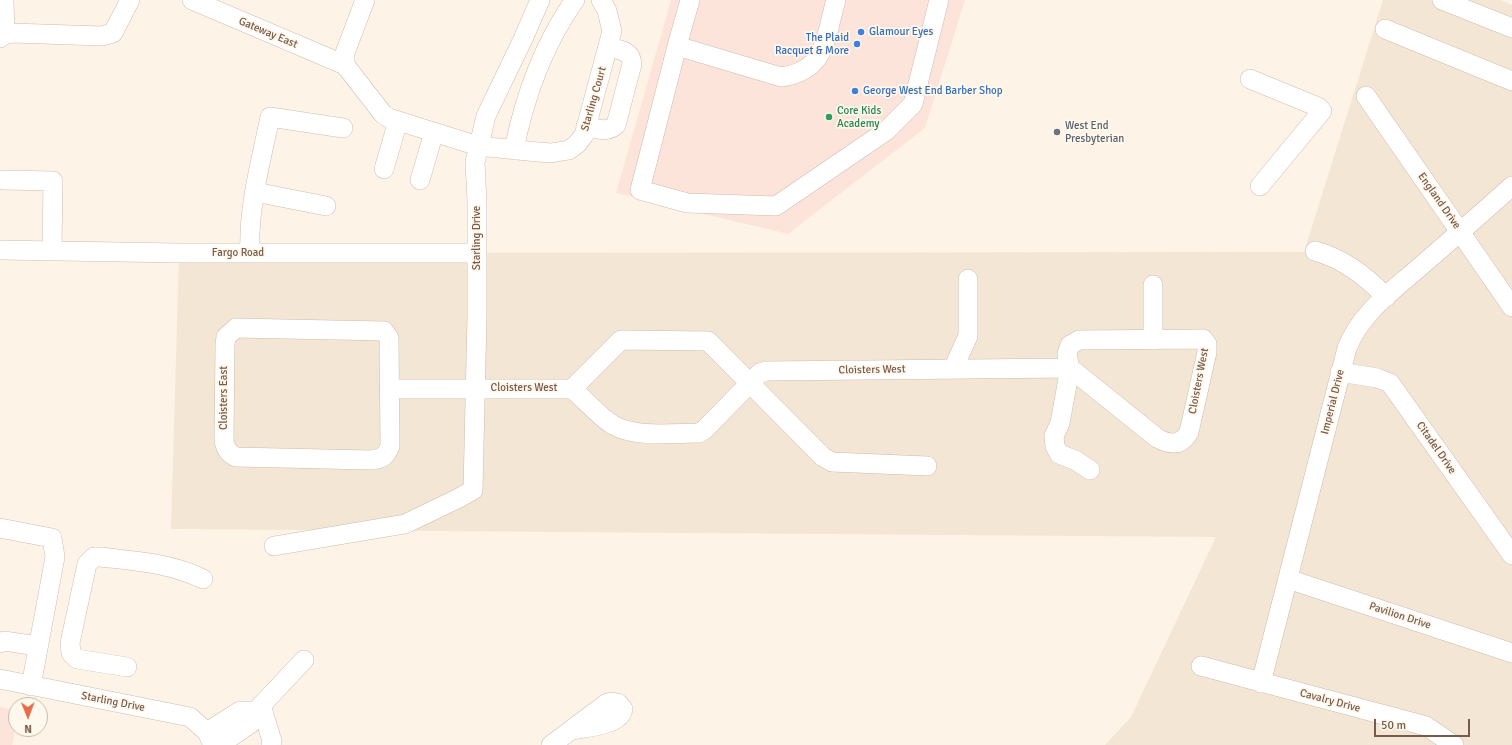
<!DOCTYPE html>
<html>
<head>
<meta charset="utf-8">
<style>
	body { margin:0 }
	#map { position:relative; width:1512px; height:745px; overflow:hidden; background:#fdf4e7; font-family:Signika,sans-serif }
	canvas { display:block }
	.north { position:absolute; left:8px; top:697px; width:40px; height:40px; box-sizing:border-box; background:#fff8ed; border:1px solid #c9b9ac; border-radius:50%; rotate:179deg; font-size:11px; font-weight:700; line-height:16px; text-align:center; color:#775a4a }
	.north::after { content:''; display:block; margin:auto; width:14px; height:18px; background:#e76c4b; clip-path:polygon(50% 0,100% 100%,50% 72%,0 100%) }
	.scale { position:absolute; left:1374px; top:719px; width:96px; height:18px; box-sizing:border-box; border:2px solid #775a4a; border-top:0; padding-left:5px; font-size:12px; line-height:14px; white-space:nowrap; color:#775a4a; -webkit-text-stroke:3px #fff8ed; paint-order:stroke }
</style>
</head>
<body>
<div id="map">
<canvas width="1512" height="745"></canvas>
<div class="north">N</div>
<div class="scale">50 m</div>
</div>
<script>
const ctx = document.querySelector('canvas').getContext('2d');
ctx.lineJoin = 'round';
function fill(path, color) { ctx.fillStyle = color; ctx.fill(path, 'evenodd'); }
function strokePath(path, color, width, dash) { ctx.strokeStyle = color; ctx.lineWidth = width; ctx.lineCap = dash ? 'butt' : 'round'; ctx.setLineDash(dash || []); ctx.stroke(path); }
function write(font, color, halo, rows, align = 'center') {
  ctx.font = font + ' Signika,sans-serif'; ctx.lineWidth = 3.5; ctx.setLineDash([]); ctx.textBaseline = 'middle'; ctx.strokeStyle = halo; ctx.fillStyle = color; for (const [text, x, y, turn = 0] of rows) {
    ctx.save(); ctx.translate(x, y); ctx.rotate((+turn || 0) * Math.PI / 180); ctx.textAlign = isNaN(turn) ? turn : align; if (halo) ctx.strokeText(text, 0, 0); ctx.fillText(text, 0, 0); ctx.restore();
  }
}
fill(new Path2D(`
	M 1383,0 L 1500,0 L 1512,5 L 1512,745 L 1105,745 L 1131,717 L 1216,537 L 171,529 L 179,253 L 1304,252 Z`), '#f4e6d5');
fill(new Path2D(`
	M 671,0 L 965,0 L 925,128 L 788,234 L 616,193 Z
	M 0,707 L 16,710 L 16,726 L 12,745 L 0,745 Z`), '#fde4da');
const minor = new Path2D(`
	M 4,0 L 5,34
	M 192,0 L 345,65
	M 365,0 L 345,53 L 345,65 L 383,114 L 389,118 L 478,146 L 538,152 L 551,153 L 569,150 L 577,144 L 584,135 L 612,31 L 607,11 L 601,0
	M 690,0 L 677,46 L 781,77 C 827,71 825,37 836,0
	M 1442,0 L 1512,28
	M 1385,29 L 1512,81
	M 0,38 L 5,34 L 12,33 L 102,36 L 113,33 L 130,0
	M 677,46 L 640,190 L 687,203 L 776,206 L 886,131 L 913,104 L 939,0
	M 1250,79 L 1318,107 L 1322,111 L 1260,186
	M 1366,96 L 1512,307
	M 586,126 C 597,129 607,133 616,125 L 632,64 C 631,50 620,50 608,47
	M 514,150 C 524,98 544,43 575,0
	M 384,169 L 398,121
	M 4,180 L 53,181 L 52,251
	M 420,180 L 434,132
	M 255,192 L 326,206
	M 0,250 L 179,253 L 477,253
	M 1315,251 C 1344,259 1366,276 1386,297
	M 250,252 C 248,207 261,161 270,117 L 343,128
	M 236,328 L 384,331 L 389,338 L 390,446 C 386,457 382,459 370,460 L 236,457 C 228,453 226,449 224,441 L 225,345 L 226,337 Z
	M 1203,339 L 1207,344 L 1207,352 L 1189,432 C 1181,446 1170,445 1157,438 L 1070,368 L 1067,354 L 1070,345 L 1079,340 Z
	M 1153,340 L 1153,285
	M 953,369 L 968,336 L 968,279
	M 1340,372 L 1377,378 L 1390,383 L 1512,555
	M 390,389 L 572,389 C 586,400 598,416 613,425 C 636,438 673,433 699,433 L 704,430 L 760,373 L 767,371 L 1070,368 L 1060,423 L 1054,436 L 1055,446 L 1059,454 L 1075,460 L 1090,470
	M 572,389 L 621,340 L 708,341 L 823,457 L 832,462 L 927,466
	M 0,528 L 52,538 L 55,557 L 31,686
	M 274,546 L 405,524 L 459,498 L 473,490 L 477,316 L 477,202 L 475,162 L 486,116 L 523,39 L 540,0
	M 1288,579 L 1512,653
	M 0,643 L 4,641 L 38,646
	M 1201,666 L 1426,726 L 1454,745
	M 127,667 L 77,659 L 71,653 L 70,643 L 87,564 L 94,557 L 100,557 C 135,561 170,563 203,579
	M 0,679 L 190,717 L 207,732 L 213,745
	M 1261,683 L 1347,348 C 1361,312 1394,290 1422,265 C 1452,239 1482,213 1512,186
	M 261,705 L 272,741 L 271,745
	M 256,711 L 304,660
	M 207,732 L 240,711 L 256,711 L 250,724 L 219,745
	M 551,745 L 607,703 L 612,702 L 618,703 L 623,709 C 620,726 586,727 572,730`);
strokePath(minor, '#cfbbac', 20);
strokePath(minor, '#fff', 19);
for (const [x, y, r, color] of [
	[861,32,4,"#3f7fe0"],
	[857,44,4,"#3f7fe0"],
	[855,91,4,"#3f7fe0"],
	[829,117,4,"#2e9e5b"],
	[1057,132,4,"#6b7280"]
]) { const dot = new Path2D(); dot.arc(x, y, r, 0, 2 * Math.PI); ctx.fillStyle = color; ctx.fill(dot); strokePath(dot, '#fff8ed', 1.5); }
write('11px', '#366cbe', '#fff8ed', [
	["Glamour Eyes",869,32],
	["The Plaid",849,38,"right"],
	["Racquet & More",849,51,"right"],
	["George West End Barber Shop",863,91]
], 'left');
write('11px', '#775a4a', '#fff8ed', [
	["Gateway East",268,33,23],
	["Starling Court",594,99,-74],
	["England Drive",1439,201,55],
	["Starling Drive",477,238,-90],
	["Fargo Road",238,253],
	["Cloisters West",872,370,-1],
	["Cloisters West",1199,381,-79],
	["Cloisters West",524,388],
	["Cloisters East",224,398,-90],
	["Imperial Drive",1333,402,-76],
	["Citadel Drive",1436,448,55],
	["Pavilion Drive",1400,616,18],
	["Cavalry Drive",1330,701,15],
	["Starling Drive",113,702,11]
]);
write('11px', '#27864d', '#fff8ed', [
	["Core Kids",837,111],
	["Academy",837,124]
], 'left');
write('11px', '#5b616d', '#fff8ed', [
	["West End",1065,126],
	["Presbyterian",1065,139]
], 'left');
</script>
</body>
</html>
